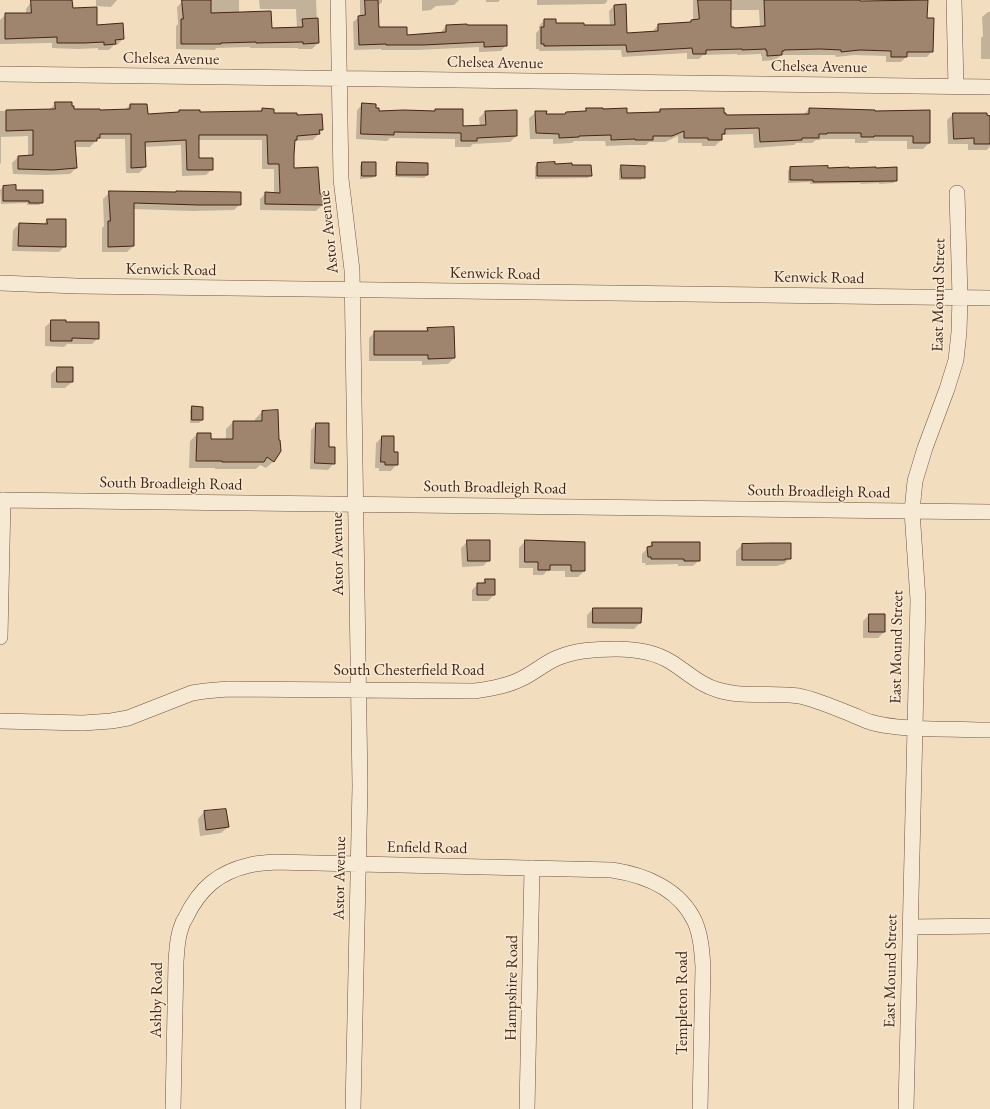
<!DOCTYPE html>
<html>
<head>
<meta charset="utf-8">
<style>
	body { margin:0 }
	canvas { display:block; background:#f2debf }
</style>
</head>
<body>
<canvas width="990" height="1109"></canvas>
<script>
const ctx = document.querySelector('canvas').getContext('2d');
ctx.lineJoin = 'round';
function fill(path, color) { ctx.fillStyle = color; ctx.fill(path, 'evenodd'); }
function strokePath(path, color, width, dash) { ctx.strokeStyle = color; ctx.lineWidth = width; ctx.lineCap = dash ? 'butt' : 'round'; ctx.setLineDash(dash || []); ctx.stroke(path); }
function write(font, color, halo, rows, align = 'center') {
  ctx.font = font + ' "EB Garamond",serif'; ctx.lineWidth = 3; ctx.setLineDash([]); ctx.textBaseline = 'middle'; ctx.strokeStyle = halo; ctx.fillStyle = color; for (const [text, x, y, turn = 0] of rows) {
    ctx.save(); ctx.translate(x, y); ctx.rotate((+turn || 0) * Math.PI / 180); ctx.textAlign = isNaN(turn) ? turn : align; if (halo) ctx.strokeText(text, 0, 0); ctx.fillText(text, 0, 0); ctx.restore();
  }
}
fill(new Path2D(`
	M 30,0 L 71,0 L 72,9 L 96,26 L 123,39 L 117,45 L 114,45 L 109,50 L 98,50 L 98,48 L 78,49 L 52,48 L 52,43 L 0,44 L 0,20 L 6,14 L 26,14 L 26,9 L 31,2 Z
	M 96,0 L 117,0 L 111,7 L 96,6 Z
	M 200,0 L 239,0 L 239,13 L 271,29 L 297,28 L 296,9 L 260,9 L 259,0 L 316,0 L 318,43 L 312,49 L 298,49 L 298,48 L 250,48 L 250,47 L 216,48 L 215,50 L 176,49 L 176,26 L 178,24 L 177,7 L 183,1 Z
	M 360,0 L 382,0 L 382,2 L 377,7 L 378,28 L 406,36 L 441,33 L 441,32 L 446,26 L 506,45 L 501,51 L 479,52 L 479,47 L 417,50 L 381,50 L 381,49 L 354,50 L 353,22 L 359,17 L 360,17 Z
	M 422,0 L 459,0 L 454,5 L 436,6 L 431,10 L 422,11 Z
	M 486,0 L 500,0 L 498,2 L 486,2 Z
	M 537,0 L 607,0 L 607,2 L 604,4 L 537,5 Z
	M 693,0 L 859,0 L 859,2 L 883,2 L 883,0 L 926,0 L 926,19 L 932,51 L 927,57 L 906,57 L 901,62 L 886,62 L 886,56 L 854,55 L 836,57 L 835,55 L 781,55 L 776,60 L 762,61 L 762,56 L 761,56 L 761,54 L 737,55 L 737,54 L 703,55 L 699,59 L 687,59 L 687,53 L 622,57 L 621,50 L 539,51 L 539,49 L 536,49 L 536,33 L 539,30 L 539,26 L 544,20 L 555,24 L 583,26 L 610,26 L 609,11 L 614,6 L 626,34 L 653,33 L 653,31 L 658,25 L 688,23 L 691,21 L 693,20 ZM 730,10 L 759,10 L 760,28 L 730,28 Z
	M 988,12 L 990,12 L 990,59 L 981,59 L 981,38 L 983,36 L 982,17 Z
	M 56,103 L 71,107 L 73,110 L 99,111 L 125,110 L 130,105 L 148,115 L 177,113 L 179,111 L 199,113 L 259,112 L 262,109 L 273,114 L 296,116 L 322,130 L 313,140 L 295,141 L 294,143 L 294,169 L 319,195 L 322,205 L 316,211 L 260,210 L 260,199 L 266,193 L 274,193 L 274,169 L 262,169 L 262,140 L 198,140 L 198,159 L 212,169 L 206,175 L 182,176 L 181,145 L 144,147 L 145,167 L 139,173 L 126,173 L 125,139 L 97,139 L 90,147 L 75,147 L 76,168 L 70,174 L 46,175 L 13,174 L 12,163 L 18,157 L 28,157 L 28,136 L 1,137 L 1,163 L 0,164 L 0,111 L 50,110 L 50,109 Z
	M 363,104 L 375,109 L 378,112 L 434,112 L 435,110 L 462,127 L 480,126 L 479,118 L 485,112 L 516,136 L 510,142 L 473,144 L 470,147 L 455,147 L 455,139 L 390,138 L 387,141 L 356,139 L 357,110 Z
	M 587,109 L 626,114 L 657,113 L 660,110 L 725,116 L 803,115 L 809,109 L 874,111 L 929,143 L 923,149 L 907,149 L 907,141 L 869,141 L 867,143 L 855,143 L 855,139 L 821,139 L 820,140 L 816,140 L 812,143 L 796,143 L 794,145 L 754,148 L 753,134 L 722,135 L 721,136 L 721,140 L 715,146 L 702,146 L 702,143 L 678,143 L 678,136 L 665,142 L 649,142 L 646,145 L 629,145 L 606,146 L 605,141 L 574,141 L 572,143 L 553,144 L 553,139 L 530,139 L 529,118 L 536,112 L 545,115 L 564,115 L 583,112 Z
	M 953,114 L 990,115 L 990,146 L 987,150 L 968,150 L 968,144 L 948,144 L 947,120 Z
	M 362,163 L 375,176 L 372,178 L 360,179 L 360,166 Z
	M 398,163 L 427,175 L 424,178 L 395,177 L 395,166 Z
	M 537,164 L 571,166 L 591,175 L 588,178 L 535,179 L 535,167 Z
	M 622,166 L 644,177 L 641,180 L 619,180 L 619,169 Z
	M 790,168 L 827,169 L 896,181 L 893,183 L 879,184 L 879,183 L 861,184 L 860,183 L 810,184 L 810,182 L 788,183 L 788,171 Z
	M 3,187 L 15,191 L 42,202 L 39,205 L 27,205 L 27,203 L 1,204 L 0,190 Z
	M 110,192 L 175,193 L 176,192 L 240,204 L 234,210 L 192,211 L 133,209 L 133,246 L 127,252 L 102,252 L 102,228 L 104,226 L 103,199 Z
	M 47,220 L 65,246 L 59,252 L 12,251 L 13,230 L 19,224 L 43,225 Z
	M 52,321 L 65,323 L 98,338 L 92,344 L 67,344 L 64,347 L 45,346 L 45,327 Z
	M 428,329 L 454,358 L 448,364 L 422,365 L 422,361 L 369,361 L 369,338 L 375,332 L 425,332 Z
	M 57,368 L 72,382 L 65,388 L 51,388 L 51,374 Z
	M 193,407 L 202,420 L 199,423 L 190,423 L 190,410 Z
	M 262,412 L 274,461 L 266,468 L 260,465 L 256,469 L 215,469 L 215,468 L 189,468 L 190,441 L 197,434 L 210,440 L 226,440 L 226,429 L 233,422 L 255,422 L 255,419 Z
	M 317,424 L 334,463 L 328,470 L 310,469 L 311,430 Z
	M 382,437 L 393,453 L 397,464 L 391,471 L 379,471 L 379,468 L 375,468 L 376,443 Z
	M 468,541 L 489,560 L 483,566 L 462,567 L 461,548 Z
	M 525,541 L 584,571 L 578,577 L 565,577 L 565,571 L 547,571 L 543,575 L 533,575 L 533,568 L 519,568 L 519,548 Z
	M 652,543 L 699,560 L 693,566 L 678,566 L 678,564 L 645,565 L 646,563 L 642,563 L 642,554 Z
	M 742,545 L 790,558 L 784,564 L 779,565 L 778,566 L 736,566 L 736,551 Z
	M 485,580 L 494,595 L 488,601 L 472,601 L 472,590 L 478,584 L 481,584 Z
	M 593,609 L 640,623 L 634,629 L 587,628 L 587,615 Z
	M 869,615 L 884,632 L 878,638 L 863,638 L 863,621 Z
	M 225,810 L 228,827 L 221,833 L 200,836 L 198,819 L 204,812 Z`), '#0003');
const building = new Path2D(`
	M 31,0 L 72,0 L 73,8 L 97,7 L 97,25 L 123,23 L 124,39 L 115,40 L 116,44 L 104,45 L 104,42 L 84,43 L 57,43 L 57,37 L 5,39 L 5,13 L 31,13 Z
	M 182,0 L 211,0 L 211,13 L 271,11 L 272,28 L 303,27 L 302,19 L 318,18 L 319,43 L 303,44 L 303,42 L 256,43 L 256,42 L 221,43 L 221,44 L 181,44 L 181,19 L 183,19 Z
	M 365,0 L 378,0 L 379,27 L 407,27 L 407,35 L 446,32 L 446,25 L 467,24 L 467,25 L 507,25 L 507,46 L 484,47 L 484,42 L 423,45 L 386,45 L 386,44 L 359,45 L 358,16 L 365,15 Z
	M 698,0 L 731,0 L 731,27 L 734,27 L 734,28 L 765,26 L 764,0 L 860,0 L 860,1 L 928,0 L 927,18 L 934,18 L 933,52 L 907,52 L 907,57 L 891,57 L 891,51 L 860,50 L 841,52 L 841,50 L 820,49 L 784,50 L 784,51 L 782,51 L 782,55 L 767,56 L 767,51 L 766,51 L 766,49 L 742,50 L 742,49 L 706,50 L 706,54 L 693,54 L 692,48 L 627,52 L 626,45 L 544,46 L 544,44 L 541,44 L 541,27 L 544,27 L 544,19 L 556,19 L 556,23 L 584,23 L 584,25 L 615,25 L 614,5 L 626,4 L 627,33 L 658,31 L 658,24 L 691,22 L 691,20 L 699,19 Z
	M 55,102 L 72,102 L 72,106 L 74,106 L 74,109 L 100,109 L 100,110 L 130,109 L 130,104 L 147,104 L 148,114 L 179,112 L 179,110 L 200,110 L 200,112 L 262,111 L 262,108 L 274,109 L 274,113 L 297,113 L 297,115 L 322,114 L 323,130 L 319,130 L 320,134 L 297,136 L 297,140 L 295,140 L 294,155 L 294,168 L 318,167 L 320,194 L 323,194 L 323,205 L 265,204 L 265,192 L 280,193 L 279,164 L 268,164 L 267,135 L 199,135 L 199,158 L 213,158 L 213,170 L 187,170 L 186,140 L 145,142 L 146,167 L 131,168 L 131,134 L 100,134 L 100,138 L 97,138 L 97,141 L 75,141 L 77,168 L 53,170 L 18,169 L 18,156 L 33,155 L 33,130 L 6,131 L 6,110 L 55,109 Z
	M 362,103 L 376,104 L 376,108 L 379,108 L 379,111 L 404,110 L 435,111 L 435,109 L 463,109 L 463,126 L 486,125 L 485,111 L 517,110 L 517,136 L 477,138 L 477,141 L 461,141 L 461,133 L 394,132 L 394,135 L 361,134 Z
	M 586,108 L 603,108 L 603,109 L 627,108 L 627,113 L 660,112 L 660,109 L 724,108 L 724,113 L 726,113 L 726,115 L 809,114 L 809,108 L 875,110 L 875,111 L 930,110 L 930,143 L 913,143 L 913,136 L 874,136 L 874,137 L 861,137 L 861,133 L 827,133 L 827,134 L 819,134 L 819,138 L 802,138 L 802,140 L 760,142 L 759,128 L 725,129 L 725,134 L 722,134 L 722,140 L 708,140 L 708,138 L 684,138 L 684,131 L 672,136 L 653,136 L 653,140 L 635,140 L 635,139 L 611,140 L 611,135 L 579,136 L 579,137 L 559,138 L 559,134 L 536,133 L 535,111 L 547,111 L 546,114 L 565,114 L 566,112 L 586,111 Z
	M 953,113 L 987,113 L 987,115 L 990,116 L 990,144 L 974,144 L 974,138 L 954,139 Z
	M 362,162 L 376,162 L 376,176 L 362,176 Z
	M 397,162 L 428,163 L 428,175 L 397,175 Z
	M 555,162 L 555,164 L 572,163 L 572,165 L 591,165 L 592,176 L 537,176 L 537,163 Z
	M 621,165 L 645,166 L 645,178 L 622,178 Z
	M 828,166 L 828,168 L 849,167 L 849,168 L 876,167 L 876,168 L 897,167 L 897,181 L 813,182 L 813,180 L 790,180 L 790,167 Z
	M 16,185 L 16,190 L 43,190 L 43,203 L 29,203 L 29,201 L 3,201 L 3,186 Z
	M 109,191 L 176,192 L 176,191 L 241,192 L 241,205 L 199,205 L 134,203 L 134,246 L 108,247 L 108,221 L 110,221 Z
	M 47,219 L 66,219 L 66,247 L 18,246 L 19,223 L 47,224 Z
	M 51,320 L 66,320 L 66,322 L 99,322 L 99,339 L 72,338 L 72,341 L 51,341 Z
	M 454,327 L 455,358 L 428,359 L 428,355 L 374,355 L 374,331 L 428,331 L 427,328 Z
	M 57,367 L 73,367 L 73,382 L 57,382 Z
	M 192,406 L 203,407 L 203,420 L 192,420 Z
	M 278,410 L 279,440 L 280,440 L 281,451 L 274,462 L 267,457 L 264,462 L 222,462 L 222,461 L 196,461 L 197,433 L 211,433 L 211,439 L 233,439 L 233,421 L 262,421 L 262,411 Z
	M 316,423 L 329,423 L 329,447 L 335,447 L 335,464 L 315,463 Z
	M 382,436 L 394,436 L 394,452 L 398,452 L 398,465 L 385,465 L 385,462 L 381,462 Z
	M 467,540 L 490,540 L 490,561 L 468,561 Z
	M 525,540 L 585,542 L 585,571 L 571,571 L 571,565 L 550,565 L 550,570 L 538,570 L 538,562 L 525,562 Z
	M 652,542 L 700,542 L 700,561 L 684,561 L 684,559 L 651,559 L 651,557 L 648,557 L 647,547 L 652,546 Z
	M 769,543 L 791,543 L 791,559 L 785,559 L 785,560 L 742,560 L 742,544 Z
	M 485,579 L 495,579 L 495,595 L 477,595 L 477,583 L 485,583 Z
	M 593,608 L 642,608 L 641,623 L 593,623 Z
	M 869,614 L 885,614 L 885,632 L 869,632 Z
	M 226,809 L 229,827 L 206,830 L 204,811 Z`);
fill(building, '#9f856d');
strokePath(building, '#452415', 1);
const street = new Path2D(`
	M 338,0 L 341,179 L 352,270 L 360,786 L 353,1109
	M 954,0 L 956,87
	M 0,74 L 990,87
	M 0,283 L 77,286 L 990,298
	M 0,500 L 990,512
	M 0,637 L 3,500
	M 0,721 L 83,723 L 111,721 L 128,718 L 192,693 L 205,691 L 228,689 L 474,691 C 491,689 508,686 523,678 C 535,672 545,663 557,658 C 576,650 596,649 616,649 C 635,649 655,652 671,662 C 687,672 700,685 718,690 C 744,698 772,692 799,696 C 818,700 835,708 853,715 C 858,717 864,720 870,722 C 891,728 913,728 936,729 C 954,729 972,730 990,730
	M 910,927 L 990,926
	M 173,1109 L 176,961 C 177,950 177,938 181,928 C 182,924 184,920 186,917 C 200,888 219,872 250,865 C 258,863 267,863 274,862 L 612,870 C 645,875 680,889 695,922 C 701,936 702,952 703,967 L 700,1109
	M 527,1109 L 532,868
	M 906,1109 L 918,600 L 912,511 L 915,481 L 925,448 L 947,389 L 956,360 L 959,332 L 960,297 L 957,193`);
strokePath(street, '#705240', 16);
strokePath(street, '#f7ead5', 15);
write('16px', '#452415', '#f7ead5', [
	["Chelsea Avenue",171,59,1],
	["Chelsea Avenue",495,63,1],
	["Chelsea Avenue",819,67,1],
	["Astor Avenue",329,232,-96],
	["Kenwick Road",171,270,1],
	["Kenwick Road",495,274,1],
	["Kenwick Road",819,278,1],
	["East Mound Street",939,295,-89],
	["South Broadleigh Road",171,484,1],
	["South Broadleigh Road",495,488,1],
	["South Broadleigh Road",819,492,1],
	["Astor Avenue",338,554,-91],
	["East Mound Street",897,647,-89],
	["South Chesterfield Road",409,671],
	["Enfield Road",427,848,1],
	["Astor Avenue",340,878,-89],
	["East Mound Street",891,971,-89],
	["Hampshire Road",512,988,-89],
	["Ashby Road",157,1000,-89],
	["Templeton Road",683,1003,-90]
]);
</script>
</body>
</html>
